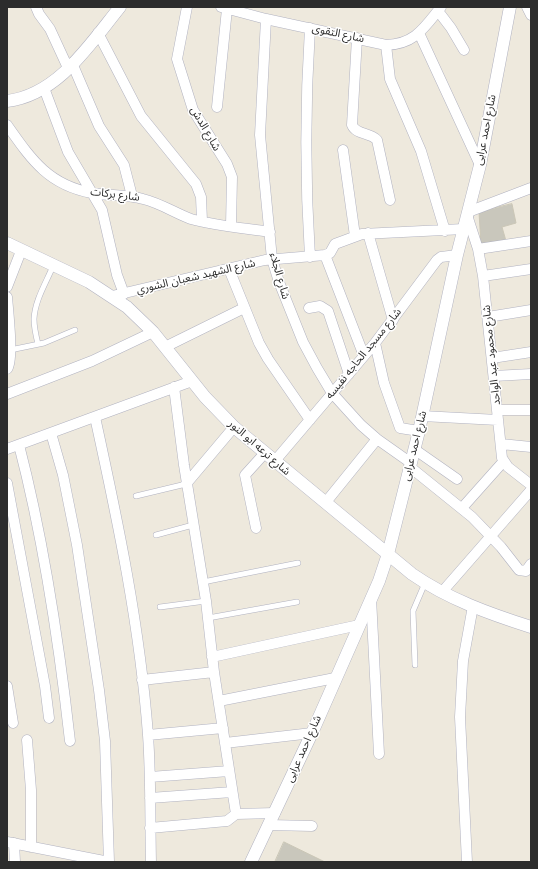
<!DOCTYPE html>
<html>
<head>
<meta charset="utf-8">
<style>
	body { margin:0 }
	#map { position:relative; width:538px; height:869px; overflow:hidden; background:#eee9dd; font-family:Poppins,sans-serif }
	canvas { display:block }
	.frame { position:absolute; inset:0; border:8px solid #2c2c2c; pointer-events:none }
</style>
</head>
<body>
<div id="map">
<canvas width="538" height="869"></canvas>
<div class="frame"></div>
</div>
<script>
const ctx = document.querySelector('canvas').getContext('2d');
ctx.lineJoin = 'round';
function fill(path, color) { ctx.fillStyle = color; ctx.fill(path, 'evenodd'); }
function strokePath(path, color, width, dash) { ctx.strokeStyle = color; ctx.lineWidth = width; ctx.lineCap = dash ? 'butt' : 'round'; ctx.setLineDash(dash || []); ctx.stroke(path); }
function write(font, color, halo, rows, align = 'center') {
  ctx.font = font + ' Poppins,"Noto Sans Arabic",sans-serif'; ctx.lineWidth = 3; ctx.setLineDash([]); ctx.textBaseline = 'middle'; ctx.strokeStyle = halo; ctx.fillStyle = color; for (const [text, x, y, turn = 0] of rows) {
    ctx.save(); ctx.translate(x, y); ctx.rotate((+turn || 0) * Math.PI / 180); ctx.textAlign = isNaN(turn) ? turn : align; if (halo) ctx.strokeText(text, 0, 0); ctx.fillText(text, 0, 0); ctx.restore();
  }
}
const building = new Path2D(`
	M 512,204 L 516,223 L 502,227 L 506,241 L 481,245 L 479,212 Z
	M 284,842 L 325,862 L 275,862 Z`);
fill(building, '#c9c7bc');
strokePath(building, '#cac6b6', 1);
const service = new Path2D(`
	M 38,344 C 36,336 34,327 34,319 C 35,300 46,283 53,266
	M 10,350 L 44,343 L 75,330
	M 136,496 L 186,484
	M 156,535 L 193,525
	M 203,582 L 298,563
	M 160,607 L 206,601
	M 208,618 L 297,602
	M 415,665 L 413,611 L 425,583`);
const minor = new Path2D(`
	M 36,7 L 39,14 L 50,29 L 68,68
	M 187,7 L 177,59 L 193,110 L 227,164 L 232,177 L 231,226
	M 221,7 L 266,19 L 386,45 C 415,44 424,28 441,7
	M 527,7 L 531,15
	M 438,11 L 451,28 L 464,50
	M 266,19 L 260,135 L 272,259 L 279,282 L 303,342 L 317,368 L 332,393 L 361,425 L 377,439 L 411,463
	M 98,33 L 141,116 L 196,184 L 201,197 L 202,221
	M 419,33 L 480,165
	M 357,38 L 352,125 C 356,135 370,132 377,140 L 390,200
	M 386,45 L 390,79 L 421,151 L 445,231
	M 72,63 L 99,126 L 124,165 L 132,196
	M 44,88 L 68,152 L 102,210 L 117,275 L 124,294
	M 217,107 L 227,9
	M 7,125 C 31,159 48,185 92,193 C 109,196 126,194 143,199 C 160,203 175,213 191,219 C 216,226 244,228 270,232
	M 343,150 L 355,236
	M 468,212 L 531,188
	M 467,215 L 478,249 L 483,276 L 502,458 L 508,467 L 531,485
	M 368,233 L 393,320
	M 478,249 L 531,241
	M 325,255 L 364,356
	M 310,257 C 305,180 305,105 310,28
	M 229,269 L 259,343 L 268,359 L 310,420
	M 483,276 L 531,269
	M 7,287 L 21,251
	M 112,296 L 265,260 L 325,255 L 330,253 L 335,244 L 362,234 L 464,229
	M 7,297 C 8,310 14,361 7,369
	M 309,308 L 320,306 L 328,311 L 349,374
	M 488,317 L 531,310
	M 375,343 L 384,383 L 400,428 L 419,431
	M 165,347 L 244,308
	M 492,358 L 531,352
	M 494,376 L 531,374
	M 174,387 L 184,465 L 206,601 L 214,672 L 236,814
	M 7,394 L 92,361 L 153,332
	M 497,410 L 531,410
	M 422,416 L 498,420
	M 95,417 C 118,522 140,627 148,735 C 151,777 150,820 151,862
	M 51,433 L 63,475 L 77,545 L 99,690 L 105,741 L 109,862
	M 501,444 L 531,447
	M 19,445 C 44,541 59,643 70,741
	M 7,449 L 192,381
	M 414,449 L 457,479
	M 274,462 L 375,343 L 437,260 L 441,257 L 457,255
	M 410,467 L 472,517 L 501,547 L 519,570 L 526,571 L 531,564
	M 7,483 L 45,686 L 49,718
	M 186,484 L 234,427
	M 326,502 L 377,439
	M 462,508 L 503,462
	M 256,528 L 245,475 L 264,454
	M 442,592 L 531,490
	M 371,598 L 379,754
	M 212,657 L 359,625
	M 142,680 L 214,672
	M 7,686 L 13,723
	M 219,701 L 335,678
	M 148,735 L 223,728
	M 27,740 L 31,790 L 31,847
	M 225,743 L 312,733
	M 150,777 L 229,771
	M 150,798 L 232,792
	M 269,825 L 312,826
	M 150,828 L 227,821 L 236,814 L 275,813
	M 7,842 L 109,862
	M 14,843 L 15,862
	M 467,862 L 460,717 L 463,661 L 473,606`);
const tertiary = new Path2D(`
	M 7,101 C 58,95 90,44 120,7
	M 7,243 L 89,282 L 127,307 L 153,332 L 205,397 L 234,427 L 412,574 C 448,599 490,614 531,627
	M 251,862 L 312,733 L 379,581 L 388,554 L 419,431 L 457,255 L 480,165 L 510,7`);
strokePath(service, '#b1b2c0', 6);
strokePath(minor, '#b1b2c0', 11);
strokePath(tertiary, '#b1b2c0', 13);
strokePath(service, '#fff', 5);
strokePath(minor, '#fff', 10);
strokePath(tertiary, '#fff', 12);
write('11px', '#2c2c2c', '#fff', [
	["شارع التقوى",338,34,12],
	["شارع الدش",205,129,60],
	["شارع احمد عرابى",486,130,-79],
	["شارع بركات",115,195,7],
	["شارع الجلاء",279,276,74],
	["شارع الشهيد شعبان الشوري",196,277,-13],
	["شارع مسجد الحاجه نفيسه",364,354,-51],
	["شارع محمود عبد الواحد",492,355,-96],
	["شارع احمد عرابى",415,446,-76],
	["شارع ترعه ابو النور",259,448,41],
	["شارع احمد عرابى",304,749,-66]
]);
</script>
</body>
</html>
